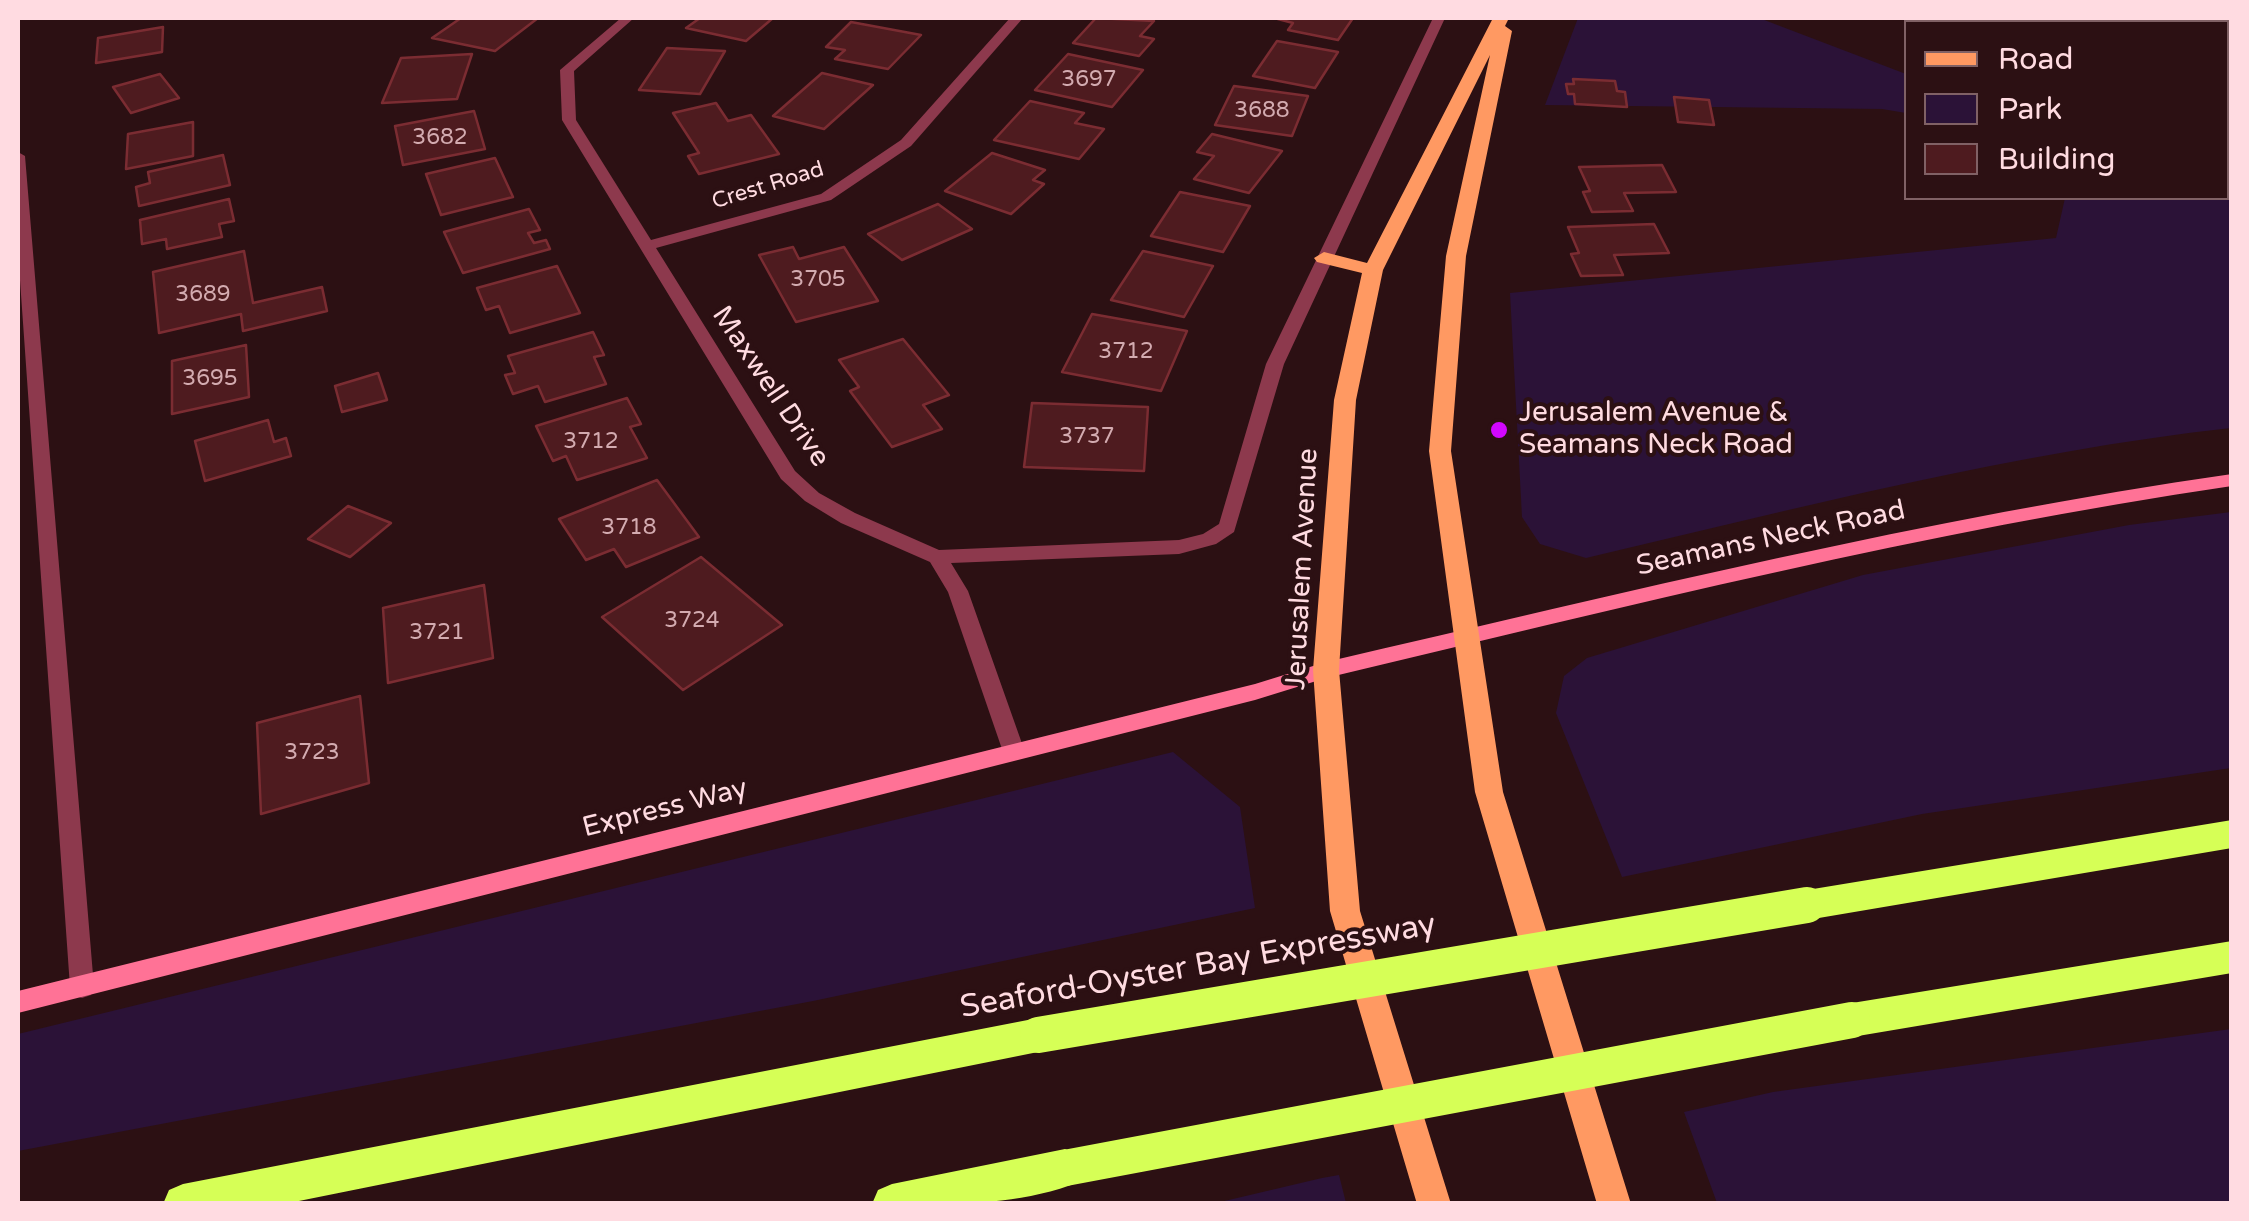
<!DOCTYPE html>
<html>
<head>
<meta charset="utf-8">
<style>
	body { margin:0 }
	#map { position:relative; width:2249px; height:1221px; overflow:hidden; background:#2c1013; font-family:"Varela Round",sans-serif }
	canvas { display:block }
	.frame { position:absolute; inset:0; border:20px solid #ffdbe1; pointer-events:none }
	.legend { position:absolute; left:1904px; top:20px; width:325px; height:180px; box-sizing:border-box; background:#2c1013; border:2px solid #806165; margin:0; padding:12px 18px; list-style:none; font-size:30px; color:#ffdbe1 }
	.legend li { display:flex; align-items:center; gap:20px; height:50px }
	.legend b { width:50px; border:2px solid #806165 }
</style>
</head>
<body>
<div id="map">
<canvas width="2249" height="1221"></canvas>
<div class="frame"></div>
<ul class="legend">
<li><b style="height:12px;background:#ff9962"></b>Road</li>
<li><b style="height:28px;background:#2b1237"></b>Park</li>
<li><b style="height:28px;background:#4e1b1f"></b>Building</li>
</ul>
</div>
<script>
const ctx = document.querySelector('canvas').getContext('2d');
ctx.lineJoin = 'round';
function fill(path, color) { ctx.fillStyle = color; ctx.fill(path, 'evenodd'); }
function strokePath(path, color, width, dash) { ctx.strokeStyle = color; ctx.lineWidth = width; ctx.lineCap = dash ? 'butt' : 'round'; ctx.setLineDash(dash || []); ctx.stroke(path); }
function write(font, color, halo, rows, align = 'center') {
  ctx.font = font + ' "Varela Round",sans-serif'; ctx.lineWidth = 8; ctx.setLineDash([]); ctx.textBaseline = 'middle'; ctx.strokeStyle = halo; ctx.fillStyle = color; for (const [text, x, y, turn = 0] of rows) {
    ctx.save(); ctx.translate(x, y); ctx.rotate((+turn || 0) * Math.PI / 180); ctx.textAlign = isNaN(turn) ? turn : align; if (halo) ctx.strokeText(text, 0, 0); ctx.fillText(text, 0, 0); ctx.restore();
  }
}
fill(new Path2D(`
	M 1578,18 L 1759,18 L 1906,74 L 1906,113 L 1882,109 L 1545,105 Z
	M 2227,122 L 2232,123 L 2231,428 C 2014,452 1799,508 1586,558 L 1540,544 L 1522,517 L 1510,293 L 2056,238 L 2065,198 L 2226,198 Z
	M 2231,512 L 2231,768 L 1922,814 L 1622,877 L 1556,713 L 1564,676 L 1587,658 L 1863,575 L 2129,525 Z
	M 1173,752 L 1240,807 L 1255,908 L 813,1001 L 18,1151 L 18,1034 Z
	M 2231,1029 L 2231,1203 L 1717,1203 L 1684,1112 L 1773,1092 Z
	M 1339,1175 L 1346,1203 L 1216,1203 L 1322,1178 Z`), '#2b1237');
const building = new Path2D(`
	M 461,18 L 538,18 L 495,51 L 432,38 Z
	M 700,18 L 773,18 L 746,41 L 686,28 Z
	M 1096,18 L 1154,21 L 1140,36 L 1154,39 L 1139,56 L 1073,43 Z
	M 1274,18 L 1353,18 L 1338,40 L 1288,30 L 1293,23 Z
	M 851,22 L 921,35 L 888,69 L 835,59 L 845,50 L 826,47 Z
	M 163,27 L 162,52 L 96,63 L 98,38 Z
	M 1277,41 L 1338,52 L 1315,88 L 1253,76 Z
	M 667,48 L 725,51 L 700,94 L 639,90 Z
	M 472,54 L 457,99 L 382,103 L 401,58 Z
	M 1068,54 L 1143,70 L 1112,107 L 1035,90 Z
	M 822,73 L 873,85 L 824,129 L 773,116 Z
	M 160,74 L 179,98 L 131,113 L 113,87 Z
	M 1573,79 L 1615,81 L 1617,91 L 1625,92 L 1627,107 L 1575,104 L 1574,94 L 1568,94 L 1566,84 L 1574,84 Z
	M 1234,86 L 1308,96 L 1292,136 L 1215,125 Z
	M 1674,97 L 1709,100 L 1714,125 L 1678,122 Z
	M 1030,101 L 1084,113 L 1075,123 L 1104,129 L 1079,159 L 994,140 Z
	M 716,103 L 728,121 L 751,115 L 779,154 L 699,174 L 688,156 L 699,153 L 673,113 Z
	M 474,111 L 485,149 L 403,165 L 395,126 Z
	M 193,122 L 193,156 L 126,169 L 128,134 Z
	M 1212,134 L 1282,151 L 1249,193 L 1194,179 L 1214,156 L 1197,152 Z
	M 992,153 L 1045,170 L 1033,180 L 1044,184 L 1011,214 L 945,191 Z
	M 223,155 L 230,185 L 139,206 L 136,187 L 150,183 L 148,172 Z
	M 495,158 L 513,197 L 441,215 L 426,174 Z
	M 1662,165 L 1676,192 L 1624,193 L 1633,211 L 1592,212 L 1583,192 L 1590,191 L 1579,167 Z
	M 1180,192 L 1250,206 L 1223,252 L 1151,236 Z
	M 229,199 L 234,221 L 219,224 L 222,237 L 167,249 L 166,239 L 142,244 L 140,220 Z
	M 938,204 L 972,229 L 902,260 L 868,234 Z
	M 529,209 L 540,230 L 528,233 L 534,243 L 546,240 L 550,249 L 463,273 L 444,232 Z
	M 1654,224 L 1669,253 L 1614,255 L 1623,275 L 1581,276 L 1571,254 L 1579,253 L 1568,227 Z
	M 793,247 L 799,259 L 844,247 L 878,301 L 796,322 L 759,255 Z
	M 244,251 L 253,303 L 322,287 L 327,311 L 243,331 L 241,314 L 159,333 L 153,272 Z
	M 1143,251 L 1213,266 L 1184,317 L 1111,300 Z
	M 557,266 L 580,313 L 510,333 L 499,306 L 486,310 L 477,288 Z
	M 1092,314 L 1187,331 L 1161,391 L 1062,372 Z
	M 593,332 L 604,355 L 594,357 L 606,384 L 545,402 L 538,386 L 513,394 L 505,375 L 515,373 L 508,356 Z
	M 903,339 L 949,395 L 923,405 L 942,429 L 892,447 L 850,391 L 859,387 L 839,360 Z
	M 246,345 L 249,397 L 172,414 L 172,361 Z
	M 378,373 L 387,400 L 342,412 L 335,386 Z
	M 627,398 L 641,424 L 630,427 L 647,458 L 577,480 L 566,456 L 553,461 L 536,426 Z
	M 1032,403 L 1148,407 L 1144,471 L 1024,467 Z
	M 268,420 L 274,442 L 286,438 L 291,456 L 205,481 L 195,441 Z
	M 657,480 L 699,537 L 626,567 L 614,549 L 586,560 L 559,519 Z
	M 348,506 L 391,523 L 350,557 L 308,539 Z
	M 701,557 L 782,625 L 683,690 L 602,617 Z
	M 484,585 L 493,658 L 388,683 L 383,608 Z
	M 360,696 L 369,783 L 261,814 L 257,723 Z`);
fill(building, '#4e1b1f');
strokePath(building, '#7b2c32', 2.5);
fill(new Path2D(`
	M 621,18 L 634,18 L 574,71 L 576,120 L 651,240 L 821,194 L 901,140 L 1010,18 L 1023,18 L 911,146 L 831,200 L 656,248 L 795,471 L 819,493 L 855,513 L 939,550 L 1179,540 L 1203,534 L 1219,524 L 1266,364 L 1433,18 L 1445,18 L 1284,364 L 1234,532 L 1216,544 L 1179,554 L 951,563 L 968,591 L 1025,752 L 1022,758 L 1006,758 L 1003,752 L 948,592 L 930,562 L 841,523 L 805,501 L 781,479 L 562,120 L 560,70 Z
	M 2093,18 L 2130,18 L 2142,22 L 2104,22 Z
	M 2178,18 L 2190,18 L 2194,22 L 2181,22 Z
	M 2232,19 L 2232,27 L 2220,22 L 2221,20 Z
	M 18,152 L 25,156 L 94,987 L 91,995 L 82,998 L 73,995 L 70,987 L 18,252 Z`), '#8d394d');
fill(new Path2D(`
	M 2232,474 L 2232,486 C 1926,531 1627,606 1326,678 L 1255,700 L 18,1013 L 18,991 L 1255,684 L 1326,662 C 1627,592 1926,518 2232,474 Z`), '#ff7296');
fill(new Path2D(`
	M 1493,18 L 1509,18 L 1505,26 L 1512,31 L 1466,256 L 1451,451 L 1503,792 L 1631,1204 L 1597,1204 L 1475,792 L 1429,451 L 1446,256 L 1490,55 L 1383,270 L 1356,400 L 1339,670 L 1360,911 L 1451,1204 L 1417,1204 L 1330,911 L 1313,670 L 1334,400 L 1362,273 L 1317,262 L 1314,258 L 1324,252 L 1367,263 Z`), '#ff9962');
fill(new Path2D(`
	M 2232,820 L 2232,848 L 1807,920 L 1795,916 L 1789,905 L 1795,894 L 1807,890 Z
	M 2232,941 L 2232,973 L 1852,1037 L 1839,1032 L 1833,1020 L 1839,1008 L 1852,1003 Z
	M 1038,1018 L 1051,1023 L 1057,1035 L 1051,1047 L 1038,1052 L 284,1204 L 163,1204 L 169,1190 L 183,1184 Z
	M 1065,1149 L 1079,1154 L 1085,1168 L 1079,1182 C 1013,1208 942,1204 872,1204 L 878,1190 L 892,1184 Z`), '#d6ff56');
strokePath(new Path2D(`
	M 1038,1035 L 1807,905
	M 1065,1168 L 1852,1020`), '#d6ff56', 36);
for (const [x, y, r, color] of [
	[1499,430,10,"#d307ff"]
]) { const dot = new Path2D(); dot.arc(x, y, r, 0, 2 * Math.PI); ctx.fillStyle = color; ctx.fill(dot); strokePath(dot, '#2c1013', 4); }
write('22px', '#d3abb0', null, [
	["3697",1089,80],
	["3688",1262,111],
	["3682",440,138],
	["3705",818,280],
	["3689",203,295],
	["3712",1126,352],
	["3695",210,379],
	["3737",1087,437],
	["3712",591,442],
	["3718",629,528],
	["3724",692,621],
	["3721",437,633],
	["3723",312,753]
]);
write('22px', '#ffdbe1', '#2c1013', [
	["Crest Road",768,186,-17]
]);
write('28px', '#ffdbe1', '#2c1013', [
	["Maxwell Drive",770,387,56],
	["Seamans Neck Road",1771,539,-12],
	["Jerusalem Avenue",1303,569,-87],
	["Express Way",665,809,-14]
]);
write('28px', '#ffdbe1', '#2c1013', [
	["Jerusalem Avenue &",1519,414],
	["Seamans Neck Road",1519,446]
], 'left');
write('32px', '#ffdbe1', '#2c1013', [
	["Seaford-Oyster Bay Expressway",1198,967,-10]
]);
</script>
</body>
</html>
